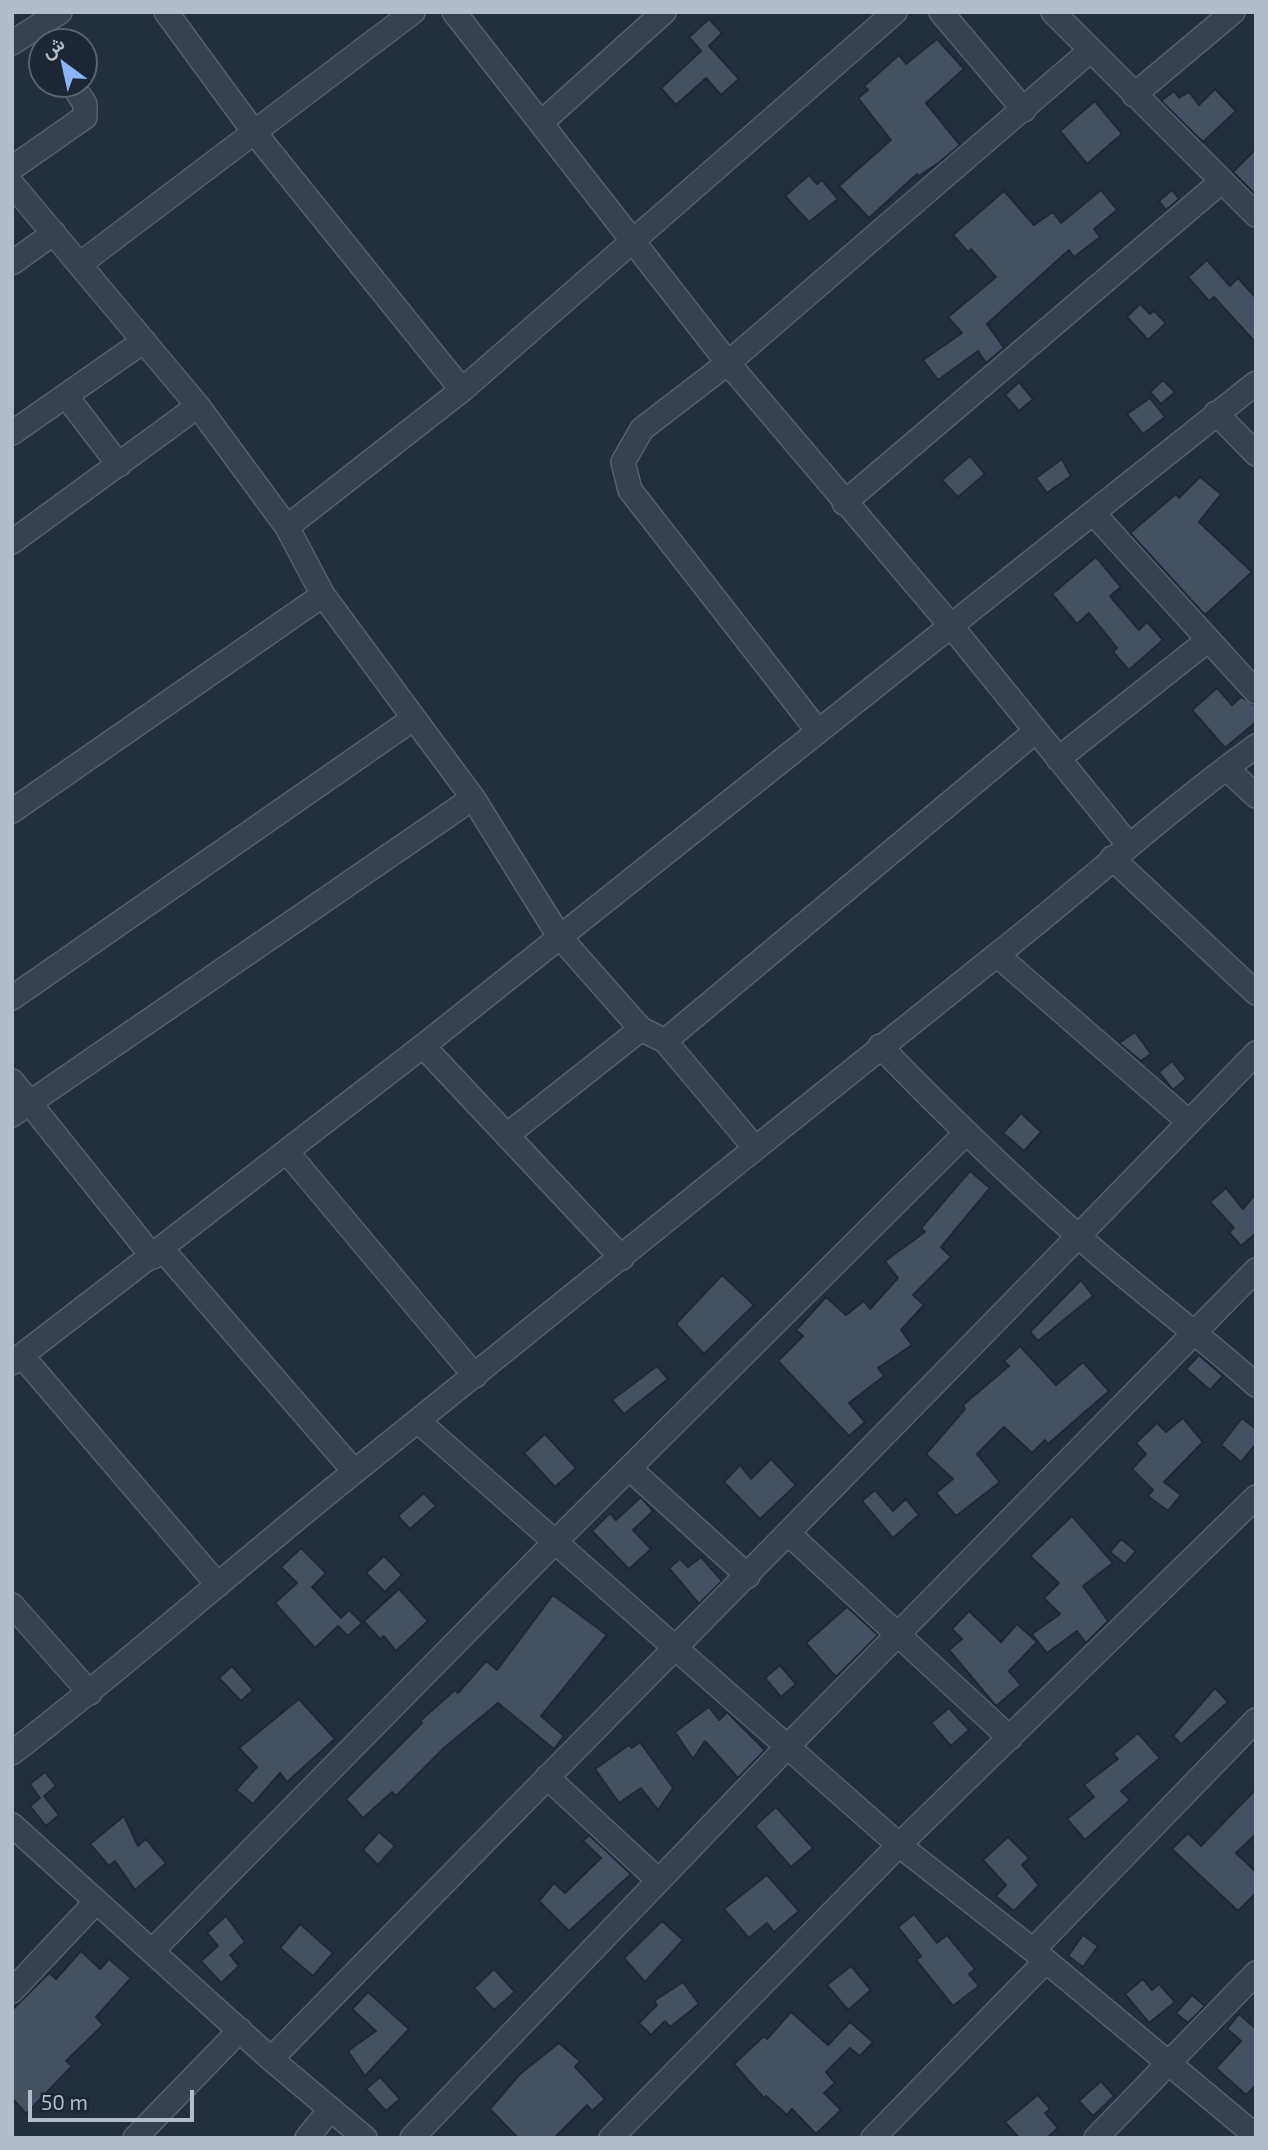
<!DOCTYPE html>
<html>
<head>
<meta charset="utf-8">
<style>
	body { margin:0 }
	#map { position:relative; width:1268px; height:2150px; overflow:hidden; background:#242f3e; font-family:"Exo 2",Vazirmatn,sans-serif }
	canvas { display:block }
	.frame { position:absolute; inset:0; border:14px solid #b4bcc9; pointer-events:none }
	.north { position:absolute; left:28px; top:28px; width:70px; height:70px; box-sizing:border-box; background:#1d2633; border:2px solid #59626f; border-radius:50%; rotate:327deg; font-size:19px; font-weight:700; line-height:28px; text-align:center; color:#b4bcc9 }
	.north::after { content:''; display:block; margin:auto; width:24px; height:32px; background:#8ab4f8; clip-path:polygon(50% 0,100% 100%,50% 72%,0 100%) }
	.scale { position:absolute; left:28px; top:2090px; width:166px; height:32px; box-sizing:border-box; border:4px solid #b4bcc9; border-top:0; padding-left:9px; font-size:21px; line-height:24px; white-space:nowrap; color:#b4bcc9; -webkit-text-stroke:5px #1d2633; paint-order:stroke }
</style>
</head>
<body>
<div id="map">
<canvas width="1268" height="2150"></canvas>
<div class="frame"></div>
<div class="north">ش</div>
<div class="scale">50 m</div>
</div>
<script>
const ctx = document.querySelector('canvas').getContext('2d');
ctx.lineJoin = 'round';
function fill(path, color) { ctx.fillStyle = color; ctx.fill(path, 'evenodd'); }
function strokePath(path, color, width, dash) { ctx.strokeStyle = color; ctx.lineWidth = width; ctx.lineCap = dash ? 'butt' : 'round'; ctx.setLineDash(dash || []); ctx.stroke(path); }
const building = new Path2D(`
	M 709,19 L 722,33 L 709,46 L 739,79 L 721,95 L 706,78 L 676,105 L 661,88 L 701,51 L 689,37 Z
	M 937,39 L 964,69 L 926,103 L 960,145 L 940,162 L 919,176 L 917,174 L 869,218 L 839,186 L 891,140 L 858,98 L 868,90 L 864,86 L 899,55 L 906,64 Z
	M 1215,89 L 1236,111 L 1203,142 L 1161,101 L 1174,91 L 1179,98 L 1189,92 L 1199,105 Z
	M 1095,101 L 1122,134 L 1087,164 L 1060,131 Z
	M 1256,149 L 1256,195 L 1233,172 Z
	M 809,175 L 817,184 L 822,180 L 838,199 L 809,222 L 785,196 Z
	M 1101,190 L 1117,210 L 1094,229 L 1100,237 L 1074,257 L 1069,250 L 987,324 L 1004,348 L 986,363 L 978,351 L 938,380 L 923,360 L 962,333 L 948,317 L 996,277 L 971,249 L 968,252 L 953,235 L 1004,191 L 1034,225 L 1053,212 L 1061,223 Z
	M 1172,190 L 1179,199 L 1166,210 L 1159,201 Z
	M 1207,260 L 1230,286 L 1238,278 L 1256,298 L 1256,343 L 1214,297 L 1209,301 L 1188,277 Z
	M 1140,304 L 1150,314 L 1154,311 L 1166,323 L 1148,340 L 1127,317 Z
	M 1163,380 L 1175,392 L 1161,404 L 1150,392 Z
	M 1019,382 L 1033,399 L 1019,411 L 1005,395 Z
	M 1150,398 L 1165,417 L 1143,434 L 1127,414 Z
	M 970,456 L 985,474 L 958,497 L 942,480 Z
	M 1062,459 L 1071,476 L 1047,493 L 1036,478 Z
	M 1200,477 L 1221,494 L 1199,522 L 1252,572 L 1205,615 L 1130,533 L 1176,494 L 1179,498 Z
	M 1096,557 L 1121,587 L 1110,596 L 1139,630 L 1147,622 L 1163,640 L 1129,670 L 1113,652 L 1117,648 L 1089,613 L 1077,624 L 1052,594 Z
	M 1217,688 L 1232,705 L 1241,697 L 1256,706 L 1256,722 L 1225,748 L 1192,710 Z
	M 1135,1032 L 1151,1054 L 1141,1061 L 1119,1043 Z
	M 1172,1061 L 1186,1079 L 1173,1090 L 1159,1072 Z
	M 1021,1113 L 1041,1132 L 1024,1151 L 1003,1133 Z
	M 970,1171 L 990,1188 L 941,1247 L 951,1257 L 913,1295 L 924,1305 L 901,1330 L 912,1345 L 878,1368 L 884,1376 L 849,1403 L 865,1422 L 849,1436 L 778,1361 L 803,1336 L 796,1330 L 826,1297 L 846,1315 L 864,1301 L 870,1309 L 898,1278 L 885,1261 L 925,1232 L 921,1228 Z
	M 1226,1188 L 1243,1209 L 1256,1193 L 1256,1233 L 1241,1246 L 1229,1232 L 1234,1228 L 1210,1202 Z
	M 722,1275 L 754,1305 L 704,1354 L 676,1324 Z
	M 1081,1280 L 1093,1296 L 1038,1341 L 1030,1332 Z
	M 1020,1346 L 1056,1385 L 1083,1362 L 1109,1391 L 1048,1444 L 1045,1440 L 1032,1453 L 1004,1427 L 977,1454 L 1000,1482 L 956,1516 L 936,1493 L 953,1479 L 926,1454 L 965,1409 L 963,1405 L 1009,1366 L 1004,1361 Z
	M 1199,1355 L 1223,1376 L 1210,1390 L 1186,1369 Z
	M 657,1366 L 668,1379 L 624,1414 L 612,1400 Z
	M 1183,1418 L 1203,1442 L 1164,1482 L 1181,1495 L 1168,1511 L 1148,1496 L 1153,1490 L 1132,1469 L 1146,1454 L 1136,1443 L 1157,1423 L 1166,1432 Z
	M 1242,1418 L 1256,1429 L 1256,1444 L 1241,1462 L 1221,1445 Z
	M 545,1434 L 576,1468 L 555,1487 L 524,1453 Z
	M 771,1459 L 796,1485 L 760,1519 L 724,1482 L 740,1465 L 751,1479 Z
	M 875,1490 L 893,1511 L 906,1499 L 919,1515 L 893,1538 L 862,1501 Z
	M 424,1493 L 436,1506 L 410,1529 L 398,1516 Z
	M 641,1497 L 653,1511 L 633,1530 L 651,1549 L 629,1569 L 592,1531 L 610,1513 L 616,1520 Z
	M 1072,1516 L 1113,1563 L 1083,1586 L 1108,1621 L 1086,1643 L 1077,1631 L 1047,1653 L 1032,1634 L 1060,1614 L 1044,1598 L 1059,1583 L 1030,1556 Z
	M 1121,1539 L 1136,1551 L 1125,1564 L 1110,1552 Z
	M 301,1548 L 326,1573 L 312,1587 L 341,1618 L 349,1610 L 362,1623 L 348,1636 L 338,1626 L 315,1648 L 275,1603 L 297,1583 L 281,1567 Z
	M 384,1556 L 402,1575 L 385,1592 L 366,1573 Z
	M 701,1557 L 722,1581 L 699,1604 L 669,1568 L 680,1559 L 688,1567 Z
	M 399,1589 L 428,1621 L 396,1651 L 384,1636 L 380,1639 L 364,1621 Z
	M 553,1595 L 607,1635 L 541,1716 L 564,1736 L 554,1749 L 498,1703 L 444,1748 L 396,1796 L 392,1792 L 363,1818 L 346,1799 L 422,1723 L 420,1721 L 455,1690 L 458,1693 L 486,1661 L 497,1670 Z
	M 847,1607 L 878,1635 L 836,1677 L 806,1643 Z
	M 969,1611 L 1001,1642 L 1017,1624 L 1037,1642 L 1009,1671 L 1021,1685 L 996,1706 L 949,1650 L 962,1639 L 952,1629 Z
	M 780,1665 L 796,1684 L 781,1697 L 765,1678 Z
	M 232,1666 L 253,1690 L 241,1701 L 219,1678 Z
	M 1215,1688 L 1228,1702 L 1181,1744 L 1173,1736 Z
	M 299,1699 L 335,1739 L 287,1782 L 280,1773 L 253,1804 L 236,1790 L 257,1767 L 239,1748 Z
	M 709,1707 L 719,1720 L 727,1712 L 765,1750 L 738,1778 L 705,1741 L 693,1759 L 675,1732 Z
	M 949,1708 L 969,1730 L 951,1746 L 931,1723 Z
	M 1138,1733 L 1160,1758 L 1121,1791 L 1130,1800 L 1085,1840 L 1067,1819 L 1094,1797 L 1084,1785 L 1118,1759 L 1113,1754 Z
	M 640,1742 L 673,1788 L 658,1810 L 641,1788 L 619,1803 L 595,1769 L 629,1745 L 632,1748 Z
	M 45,1772 L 56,1786 L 44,1796 L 59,1815 L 46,1826 L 30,1806 L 40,1798 L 30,1784 Z
	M 1256,1789 L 1256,1834 L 1236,1853 L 1256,1872 L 1256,1893 L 1238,1911 L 1172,1849 L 1188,1833 L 1201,1846 Z
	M 776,1807 L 813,1848 L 791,1867 L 755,1826 Z
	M 124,1816 L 138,1846 L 146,1839 L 166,1863 L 135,1890 L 115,1861 L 109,1866 L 90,1844 Z
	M 379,1832 L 395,1846 L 378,1865 L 363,1850 Z
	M 589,1835 L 631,1874 L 569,1931 L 539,1901 L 554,1883 L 565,1893 L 601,1858 L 583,1841 Z
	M 1008,1837 L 1029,1858 L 1022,1865 L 1039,1885 L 1014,1911 L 996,1896 L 1006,1885 L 983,1860 Z
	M 767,1875 L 799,1911 L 774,1932 L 767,1923 L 749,1938 L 724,1909 Z
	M 914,1914 L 937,1943 L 947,1935 L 975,1969 L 969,1974 L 979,1986 L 953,2006 L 916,1960 L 921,1956 L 898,1927 Z
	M 226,1916 L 245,1942 L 230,1955 L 239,1966 L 221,1983 L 201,1961 L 218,1946 L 207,1933 Z
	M 662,1921 L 683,1940 L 645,1982 L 624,1958 Z
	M 300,1924 L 333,1953 L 313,1976 L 280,1948 Z
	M 1083,1935 L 1098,1946 L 1083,1967 L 1068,1956 Z
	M 81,1951 L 100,1969 L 109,1959 L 131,1978 L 96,2017 L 103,2025 L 66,2061 L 72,2066 L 26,2114 L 12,2098 L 12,2010 L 49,1973 L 56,1979 Z
	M 851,1966 L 871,1990 L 848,2010 L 827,1985 Z
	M 494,1969 L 515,1992 L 494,2010 L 474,1988 Z
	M 1143,1979 L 1152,1990 L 1159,1984 L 1175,2002 L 1149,2023 L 1125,1994 Z
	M 683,1982 L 699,2004 L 670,2027 L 665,2021 L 651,2035 L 639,2023 L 657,2005 L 654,2001 Z
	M 368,1992 L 409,2029 L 365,2076 L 348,2051 L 376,2031 L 352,2009 Z
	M 1192,1995 L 1205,2006 L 1188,2023 L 1176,2013 Z
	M 791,2012 L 828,2045 L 850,2022 L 873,2042 L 860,2056 L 850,2048 L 826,2072 L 835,2083 L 824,2093 L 841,2110 L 816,2134 L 792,2109 L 787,2115 L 766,2096 L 764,2098 L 734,2064 L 764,2036 L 767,2039 Z
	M 1239,2014 L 1254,2027 L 1256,2024 L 1256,2085 L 1246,2095 L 1216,2068 L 1241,2041 L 1227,2029 Z
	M 559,2043 L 580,2061 L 575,2067 L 605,2099 L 592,2111 L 587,2105 L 554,2138 L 518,2138 L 490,2109 L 520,2074 Z
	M 380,2077 L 400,2099 L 386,2111 L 366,2089 Z
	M 1101,2081 L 1114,2096 L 1093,2116 L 1079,2101 Z
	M 1038,2095 L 1050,2109 L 1045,2113 L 1058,2128 L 1047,2138 L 1019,2138 L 1005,2122 Z`);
fill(building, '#455162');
strokePath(building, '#1f2835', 2);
const minor = new Path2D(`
	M 166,12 L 254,132 L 462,390
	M 454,12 L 728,363 L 952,627 L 1128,844
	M 941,12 L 1024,110
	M 1053,12 L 1256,215
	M 12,43 L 60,12
	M 1134,95 L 1233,12
	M 542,122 L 664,12
	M 12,168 L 85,117 L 85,104 L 72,84
	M 12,184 L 198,406 L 287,527 L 323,595 L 473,798 L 559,936 L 641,1029 L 665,1041 L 755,1148
	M 12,263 L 54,233
	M 80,264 L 413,12
	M 67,397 L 119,465
	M 1216,413 L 1256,454
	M 12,433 L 144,341
	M 844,503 L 1222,181
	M 1094,514 L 1256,692
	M 287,527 L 462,390 L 895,12
	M 12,542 L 198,406
	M 818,731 L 630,490 L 623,462 L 642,429 L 728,363 L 1091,50
	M 1058,759 L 1207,641
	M 1226,768 L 1256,796
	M 12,811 L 323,595
	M 1112,858 L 1256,993
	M 997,955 L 1189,1122
	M 12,998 L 413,719
	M 665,1041 L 1036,731
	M 423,1046 L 622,1258
	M 880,1046 C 943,1111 1008,1174 1076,1234 C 1134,1287 1198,1333 1256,1385
	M 12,1081 L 153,1257
	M 12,1115 L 473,798
	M 507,1135 L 641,1029
	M 287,1152 L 475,1376
	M 162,1249 L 354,1471
	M 22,1356 L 218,1585
	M 12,1363 L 423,1046 L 1256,383
	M 419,1422 L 899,1845 L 1033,1950 L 1256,2136
	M 630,1469 L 748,1576
	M 790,1535 L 1010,1738
	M 12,1605 L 90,1693
	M 12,1753 C 129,1663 239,1564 354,1472 C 567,1301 779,1128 993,958 C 1082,888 1165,812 1256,746
	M 547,1777 L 658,1880
	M 12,1825 L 271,2059 L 365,2138
	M 1033,1950 L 1256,1720
	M 152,1951 L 554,1543 L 965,1134
	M 12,1991 L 95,1903
	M 271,2059 C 599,1724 930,1391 1256,1053
	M 135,2138 L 240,2030
	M 307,2138 L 330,2110
	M 412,2138 L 787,1747 L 1256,1270
	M 611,2138 L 899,1845 L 1256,1497
	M 873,2138 L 1046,1961
	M 1096,2138 L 1256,1973`);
strokePath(minor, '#565f6c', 26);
strokePath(minor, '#38414e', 23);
</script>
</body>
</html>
